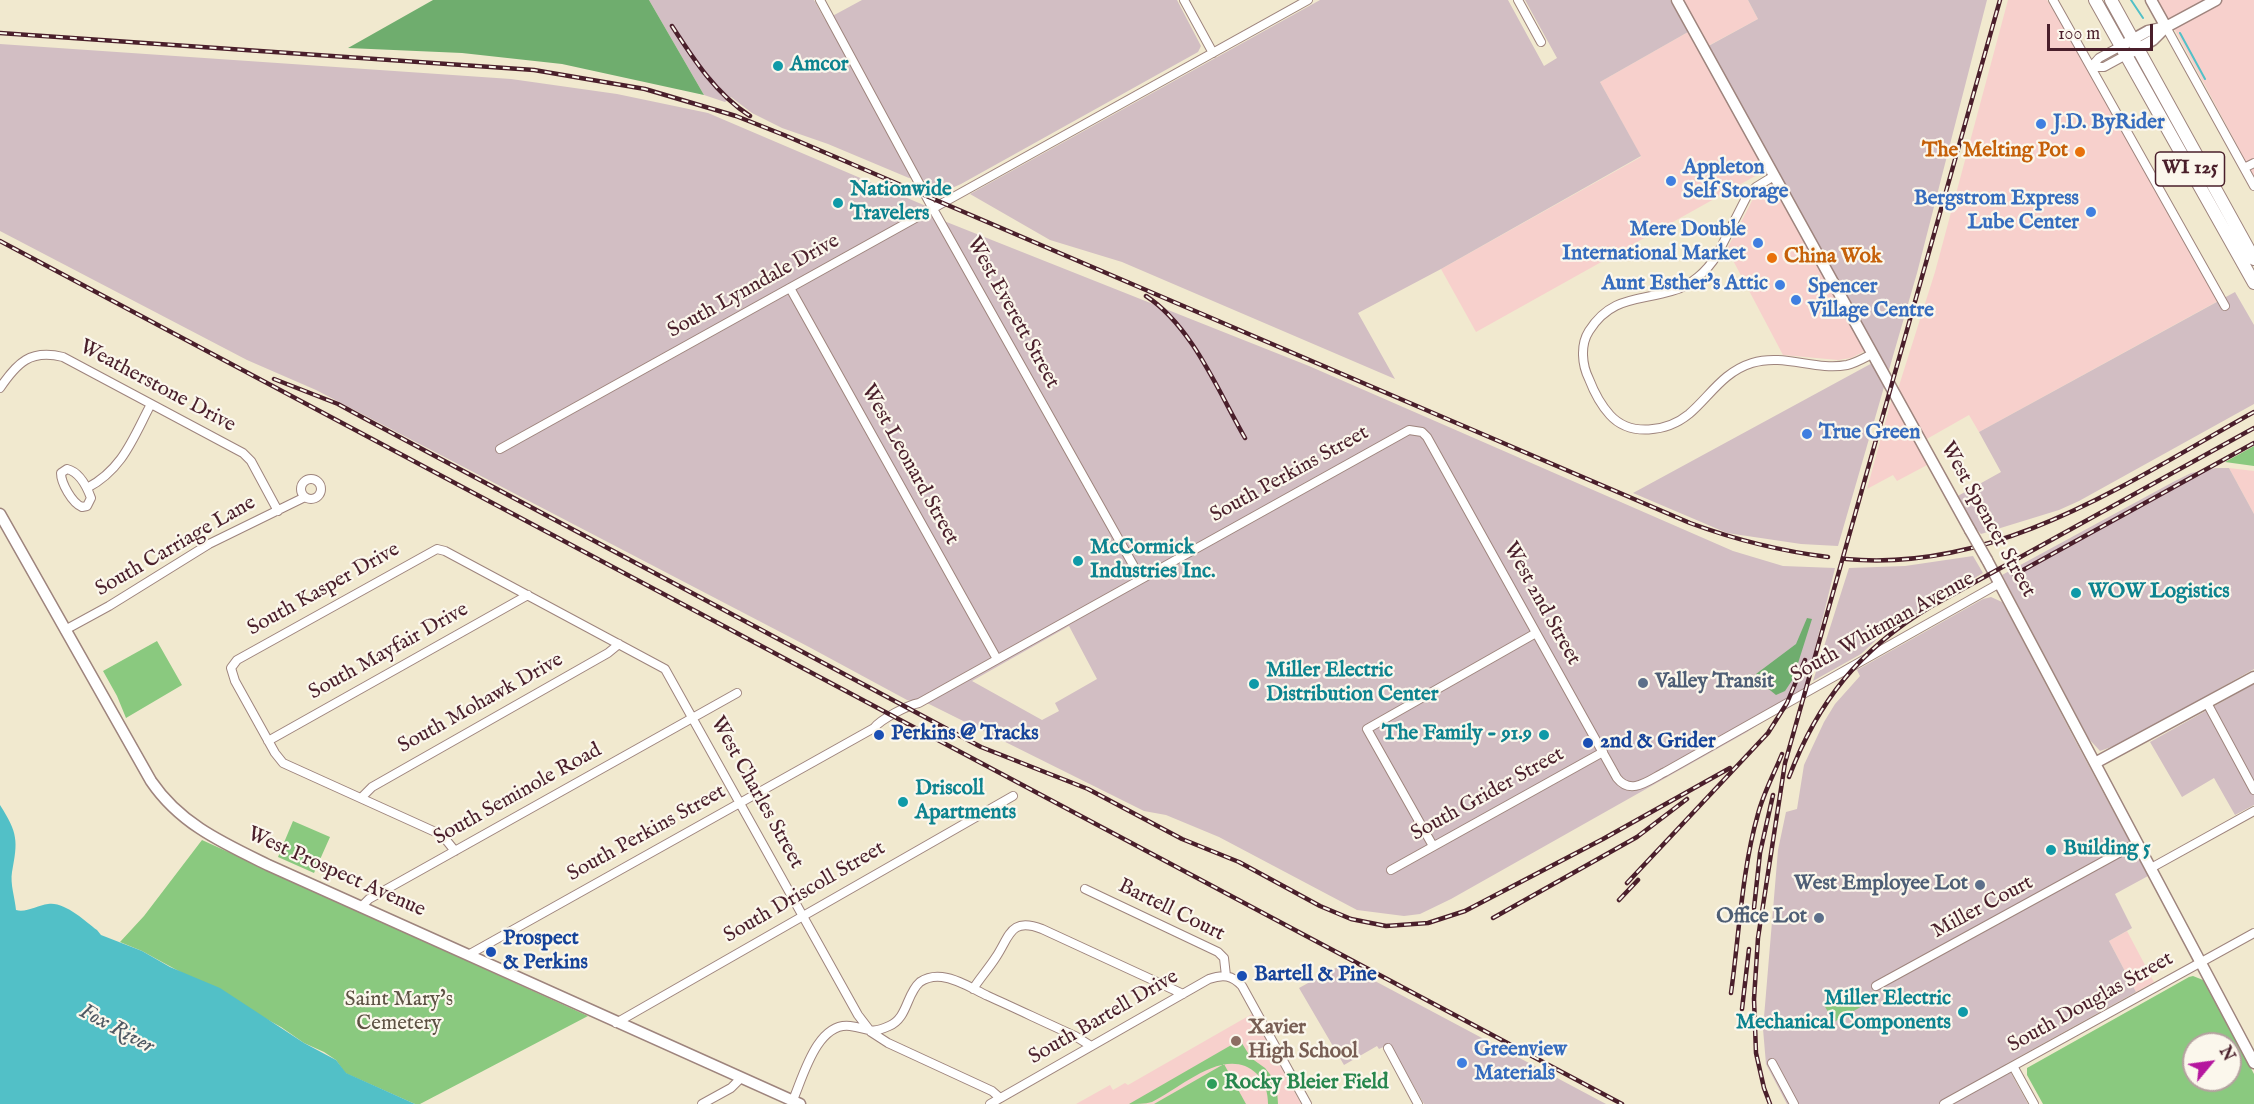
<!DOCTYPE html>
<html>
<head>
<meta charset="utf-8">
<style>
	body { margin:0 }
	#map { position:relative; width:2254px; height:1104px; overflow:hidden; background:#f1e9cf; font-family:"IM FELL English",serif }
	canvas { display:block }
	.north { position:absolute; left:2182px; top:1032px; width:60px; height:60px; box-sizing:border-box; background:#fbf7ec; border:2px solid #b4a19f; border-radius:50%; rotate:61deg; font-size:16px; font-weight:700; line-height:24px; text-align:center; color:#4a1f2b }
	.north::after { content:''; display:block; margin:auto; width:21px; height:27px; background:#b5179e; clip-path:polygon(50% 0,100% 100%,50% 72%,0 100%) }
	.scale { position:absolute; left:2047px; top:24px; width:106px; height:27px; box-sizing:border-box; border:3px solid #4a1f2b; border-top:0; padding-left:8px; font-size:18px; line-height:21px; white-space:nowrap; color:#4a1f2b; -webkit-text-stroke:4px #fbf7ec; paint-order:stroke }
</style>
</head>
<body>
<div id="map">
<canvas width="2254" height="1104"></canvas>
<div class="north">N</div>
<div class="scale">100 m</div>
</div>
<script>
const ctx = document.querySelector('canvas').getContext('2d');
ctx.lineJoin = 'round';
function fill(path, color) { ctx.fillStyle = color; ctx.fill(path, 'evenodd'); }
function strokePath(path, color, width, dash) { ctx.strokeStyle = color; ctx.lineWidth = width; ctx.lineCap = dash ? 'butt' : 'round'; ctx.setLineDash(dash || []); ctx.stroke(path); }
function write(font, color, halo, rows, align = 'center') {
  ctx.font = font + ' "IM FELL English",serif'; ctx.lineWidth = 4.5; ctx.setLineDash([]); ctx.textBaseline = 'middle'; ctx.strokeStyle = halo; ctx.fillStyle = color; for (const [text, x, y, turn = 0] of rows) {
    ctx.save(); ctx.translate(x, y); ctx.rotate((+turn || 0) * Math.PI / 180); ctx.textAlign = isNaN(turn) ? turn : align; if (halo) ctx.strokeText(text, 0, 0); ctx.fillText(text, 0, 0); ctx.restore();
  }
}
fill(new Path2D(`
	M 1683,0 L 1748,0 L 1758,19 L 1708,46 Z
	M 2008,0 L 2047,0 L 2075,45 L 2218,301 L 1979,432 L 1969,415 L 1925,440 L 1897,392 L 1935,272 Z
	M 2157,0 L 2254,0 L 2254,177 L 2179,37 Z
	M 1688,32 L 1766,170 L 1476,332 L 1441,269 L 1641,157 L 1600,82 Z
	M 1773,182 L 1866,350 L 1861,353 L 1851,358 L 1838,360 L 1783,355 L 1727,249 L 1754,197 Z
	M 1892,398 L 1929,464 L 1897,481 L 1893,475 L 1867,489 Z
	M 2229,468 L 2254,471 L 2254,514 Z
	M 2127,931 L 2154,982 L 2136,992 L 2109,941 Z
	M 1252,1014 L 1301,1104 L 1076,1104 L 1110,1085 L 1113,1090 L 1125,1083 L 1128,1085 Z`), '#f7d0cc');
fill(new Path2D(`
	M 649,0 L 814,0 L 825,20 L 862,0 L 1177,0 L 1201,46 L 1198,52 L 961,184 L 952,188 L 944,188 L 934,186 L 927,181 L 909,178 L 828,144 L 782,128 L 752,113 L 731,97 L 725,102 L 704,95 Z
	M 1320,0 L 1508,0 L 1544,66 L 1557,58 L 1525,0 L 1670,0 L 1688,32 L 1600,82 L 1641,156 L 1441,269 L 1358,313 L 1395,379 L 1122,262 L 1050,240 L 970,194 Z
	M 1748,0 L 1987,0 L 1917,273 L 1838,546 L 1801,544 L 1727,533 L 1633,493 L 1876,361 L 1703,49 L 1758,19 Z
	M 0,44 L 511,79 L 617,94 L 708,113 L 933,209 L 939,219 L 1309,366 L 1733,551 L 1783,566 L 1835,568 L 1804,694 L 1747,732 L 1451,899 L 1420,914 L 1404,916 L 1357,910 L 1219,837 L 1166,815 L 1144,811 L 929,704 L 907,700 L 809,647 L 316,390 L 247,360 L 0,231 ZM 1069,626 L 1097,679 L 1055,703 L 1059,711 L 1042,720 L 972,681 Z
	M 2235,292 L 2254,325 L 2254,404 L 2079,501 L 2059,510 L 1981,534 L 1968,520 L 1956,497 L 2001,472 L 1979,432 Z
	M 2216,468 L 2229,468 L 2254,514 L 2254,669 L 2125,742 L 2100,751 L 2089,739 L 2002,575 L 2173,482 L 2191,473 Z
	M 1973,556 L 1983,573 L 1888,629 L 1861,654 L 1813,681 L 1849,568 L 1905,566 Z
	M 1991,597 L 2002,602 L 2013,622 L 2076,742 L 2148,876 L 2115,894 L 2132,928 L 2109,941 L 2136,992 L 2006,1064 L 2028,1104 L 1787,1104 L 1766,1064 L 1763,1029 L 1778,850 L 1786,812 L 1797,809 L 1804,765 L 1824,722 L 1835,704 L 1860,676 L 1857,670 L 1983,599 Z
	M 2254,684 L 2254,805 L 2235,815 L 2214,778 L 2182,797 L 2150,742 Z
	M 1343,964 L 1606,1104 L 1424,1104 L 1390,1044 L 1379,1049 L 1377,1046 L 1344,1065 L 1299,988 Z`), '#d2bec3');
fill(new Path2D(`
	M 2254,446 L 2254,466 L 2225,462 Z
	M 157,641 L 182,685 L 126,718 L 117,696 L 103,671 Z
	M 293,821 L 330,837 L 314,873 L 278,857 Z
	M 202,840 L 588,1016 L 420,1104 L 415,1104 L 345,1073 L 336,1060 L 324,1052 L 304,1043 L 281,1027 L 142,951 L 120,942 L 144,916 Z
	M 2193,976 L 2203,980 L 2207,984 L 2254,1074 L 2254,1104 L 2043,1104 L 2027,1075 L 2027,1068 L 2189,977 ZM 2194,1044 L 2230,1044 L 2230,1080 L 2194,1080 Z
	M 1856,987 L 1866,1004 L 1834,1022 L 1824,1005 Z
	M 1240,1040 L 1251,1058 L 1265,1068 L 1273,1078 L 1277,1089 L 1278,1104 L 1268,1104 C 1268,1093 1265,1082 1257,1074 C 1226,1044 1181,1088 1152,1102 C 1145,1104 1136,1104 1129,1104 Z
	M 1224,1064 L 1246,1104 L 1154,1104 Z`), '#8ac97f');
fill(new Path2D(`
	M 433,0 L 649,0 L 704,95 L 562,64 L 462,53 L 348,48 Z
	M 1807,618 L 1812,619 L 1793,679 L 1785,691 L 1776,695 L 1760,682 L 1756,674 L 1796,644 Z`), '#6fad6e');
fill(new Path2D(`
	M 0,805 C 18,833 18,841 12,872 C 10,884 15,898 16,910 C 26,913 38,905 48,904 C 64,901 85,921 97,930 L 101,935 L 142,951 L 170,967 L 220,988 L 304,1043 L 336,1060 L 346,1073 L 415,1104 L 0,1104 Z`), '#52c0c7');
strokePath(new Path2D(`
	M 2131,0 L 2143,18
	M 2180,33 L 2205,79`), '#52c0c7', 2);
const street = new Path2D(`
	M 820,0 L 933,209 L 1141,579
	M 1184,0 L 1213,53
	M 1518,0 L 1541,42
	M 2053,0 L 2225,306
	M 2166,27 L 2254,186
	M 2091,67 L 2104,67 L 2126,55
	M 2091,67 L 2099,58 L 2121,46
	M 2244,168 L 2254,163
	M 1774,176 L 1756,187 L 1747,196 L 1717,255 C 1707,271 1691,286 1672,291 C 1639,301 1611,296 1589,331 C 1580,345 1582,365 1589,379 C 1594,392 1600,404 1610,415 C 1630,437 1667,432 1689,414 C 1710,396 1723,372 1752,363 C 1784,353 1815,371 1847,365 C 1856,363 1864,358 1872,354
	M 790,288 L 997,659
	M 0,388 C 17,363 30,349 63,357 L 243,453 L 251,461 L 278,511
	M 500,449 L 1308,0
	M 67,469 C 79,472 87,487 91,498 L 87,506 L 82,507 C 72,503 61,483 61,473 Z
	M301 489a10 10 0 1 1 20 0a10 10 0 1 1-20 0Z
	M 87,488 C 123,469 133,438 151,404
	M 65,630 L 109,606 L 209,544 L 305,497
	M 2207,703 L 2254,790
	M 268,741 L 528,595
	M 361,798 L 372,787 L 608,653 L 619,644
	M 1433,846 L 1367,729 L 1536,633
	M 455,851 L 442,835 L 283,763 L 275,753 L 235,681 L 231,668 L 237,660 L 437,549 L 445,551 L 665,669 L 858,1015 L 871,1032 L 888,1043 L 992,1091 L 1000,1098
	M 2151,868 L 2254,811
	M 1391,870 L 1603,752
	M 1085,889 L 1218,952 L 1224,958 L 1226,976
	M 362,906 L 369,899 L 737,693
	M 468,955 L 874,728 C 881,719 908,705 919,703 L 1409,430 L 1422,432 L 1427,437 L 1617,778 C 1631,796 1649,780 1665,772 L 2000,583
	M 1876,986 L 2137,843
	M 973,989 C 980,978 989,968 996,957 C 1010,936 1010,917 1042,929 L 1183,994
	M 616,1023 L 1013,796
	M 1388,1048 L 1418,1104
	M 1772,1063 L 1794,1104
	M 2013,1066 L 2034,1104
	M 793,1100 C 803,1077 817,1022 850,1026 C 868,1028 869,1035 889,1026 C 908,1018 906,994 920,982 C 926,978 934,976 942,977 C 958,979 973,989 988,996 C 1017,1009 1046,1023 1075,1036 L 1091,1046
	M 702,1104 L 731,1088 L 741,1078
	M 990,1104 L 1209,979 C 1223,974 1232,975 1242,986 L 1307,1104
	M 1944,1104 L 2254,933`);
const secondary = new Path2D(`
	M 1677,0 L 1970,530
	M 2151,0 L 2166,27
	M 2121,46 L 2148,31 L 2166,27 L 2216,0
	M 2130,53 L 2153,40 L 2166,27
	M 0,514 L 151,781 C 180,824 223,843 268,865 L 800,1104
	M 1987,560 L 2254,1063
	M 2095,763 L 2254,677`);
const primary = new Path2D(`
	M 2095,0 L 2254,283
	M 2111,0 L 2254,259`);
strokePath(street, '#9e847d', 10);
strokePath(secondary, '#9e847d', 13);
strokePath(primary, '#9e847d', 14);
strokePath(street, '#fff', 8);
strokePath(secondary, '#fff', 10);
strokePath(primary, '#fff', 12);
const rail = new Path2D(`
	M 672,26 C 694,60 716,94 750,116
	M 0,33 L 534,70 L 645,89 L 736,116 L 784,135 L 1690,523 C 1736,540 1780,551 1828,557
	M 0,241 L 1622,1104
	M 1146,296 C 1192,326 1218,391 1245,438
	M 274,379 L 338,404 L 360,416 L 981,747 L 1088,789 L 1182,839 L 1239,862 L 1320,906 L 1351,919 L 1386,926 L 1428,923 L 1465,911 L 1603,839 L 1730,768
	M 1846,559 C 1997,573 2128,482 2254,412
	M 2014,575 L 2254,443
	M 1881,629 L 1892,620
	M 1789,777 C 1818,701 1860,649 1930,607 L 2254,428
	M 1627,883 L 1768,733 L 1787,703 L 1805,660
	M 1619,900 L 1638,880
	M 1754,908 L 1760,853 L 1773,795
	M 1493,918 L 1637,837 L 1687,799
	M 1731,993 C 1739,936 1742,869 1758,814 C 1763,794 1774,774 1782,754
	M 1742,1009 L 1749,949
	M 1770,1104 L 1764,1088 L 1756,1053 L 1754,999 L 1758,938 L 1785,763 L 2000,0`);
strokePath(rail, '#4a1f2b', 4.5);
strokePath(rail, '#fbf7ec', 2, [7]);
const secondaryBridge = new Path2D(`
	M 1970,530 L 1987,560`);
strokePath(secondaryBridge, '#9e847d', 13, []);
strokePath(secondaryBridge, '#fff', 10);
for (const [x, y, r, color] of [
	[778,66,6,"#0f9aa8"],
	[2041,124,6,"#3f7fe0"],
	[2080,152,6,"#e8710a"],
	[1671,181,6,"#3f7fe0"],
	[838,203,6,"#0f9aa8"],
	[2091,212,6,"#3f7fe0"],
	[1758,243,6,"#3f7fe0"],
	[1772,258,6,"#e8710a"],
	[1780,285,6,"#3f7fe0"],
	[1796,300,6,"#3f7fe0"],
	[1807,434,6,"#3f7fe0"],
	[1078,561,6,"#0f9aa8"],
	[2076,593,6,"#0f9aa8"],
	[1643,683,6,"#5c6f8a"],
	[1254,684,6,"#0f9aa8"],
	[879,735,6,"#1a4fb4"],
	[1544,735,6,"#0f9aa8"],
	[1588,743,6,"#1a4fb4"],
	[903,802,6,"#0f9aa8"],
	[2051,850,6,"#0f9aa8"],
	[1980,885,6,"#5c6f8a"],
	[1819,918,6,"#5c6f8a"],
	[491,952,6,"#1a4fb4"],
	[1242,976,6,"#1a4fb4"],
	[1963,1012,6,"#0f9aa8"],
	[1236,1041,6,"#8d6e63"],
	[1462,1063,6,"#3f7fe0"],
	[1212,1084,6,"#2e9e5b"]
]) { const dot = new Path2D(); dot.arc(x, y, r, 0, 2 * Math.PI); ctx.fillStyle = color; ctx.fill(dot); strokePath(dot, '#fbf7ec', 2); }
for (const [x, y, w] of [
	[2190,169,69]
]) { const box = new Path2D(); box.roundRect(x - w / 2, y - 17, w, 34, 4.5); ctx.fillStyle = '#fbf7ec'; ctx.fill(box); strokePath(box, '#4a1f2b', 1.5); }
write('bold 20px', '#4a1f2b', null, [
	["WI 125",2190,169]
]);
write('bold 21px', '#0d838f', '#fbf7ec', [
	["Amcor",790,66],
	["Nationwide",850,191],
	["Travelers",850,215],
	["McCormick",1090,549],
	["Industries Inc.",1090,573],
	["WOW Logistics",2088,593],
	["Miller Electric",1266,672],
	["Distribution Center",1266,696],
	["The Family - 91.9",1532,735,"right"],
	["Driscoll",915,790],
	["Apartments",915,814],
	["Building 5",2063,850],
	["Miller Electric",1951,1000,"right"],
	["Mechanical Components",1951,1024,"right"]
], 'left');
write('bold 21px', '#366cbe', '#fbf7ec', [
	["J.D. ByRider",2053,124],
	["Appleton",1683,169],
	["Self Storage",1683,193],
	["Bergstrom Express",2079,200,"right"],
	["Lube Center",2079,224,"right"],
	["Mere Double",1746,231,"right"],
	["International Market",1746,255,"right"],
	["Aunt Esther's Attic",1768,285,"right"],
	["Spencer",1808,288],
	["Village Centre",1808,312],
	["True Green",1819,434],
	["Greenview",1474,1051],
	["Materials",1474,1075]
], 'left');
write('bold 21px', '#c56008', '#fbf7ec', [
	["The Melting Pot",2068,152],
	["China Wok",1784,258,"left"]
], 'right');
write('21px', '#4a1f2b', '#fbf7ec', [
	["South Lynndale Drive",754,287,-29],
	["West Everett Street",1012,313,61],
	["Weatherstone Drive",157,387,28],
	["West Leonard Street",909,465,61],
	["South Perkins Street",1290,475,-29],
	["West Spencer Street",1987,520,61],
	["South Carriage Lane",176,547,-30],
	["South Kasper Drive",324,590,-29],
	["West 2nd Street",1541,604,61],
	["South Whitman Avenue",1883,628,-29],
	["South Mayfair Drive",389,652,-29],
	["South Mohawk Drive",481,704,-29],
	["West Charles Street",756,793,61],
	["South Seminole Road",518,795,-29],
	["South Grider Street",1488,795,-29],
	["South Perkins Street",647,834,-29],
	["West Prospect Avenue",336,873,24],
	["South Driscoll Street",805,893,-30],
	["Miller Court",1983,908,-28],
	["Bartell Court",1171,911,26],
	["South Douglas Street",2091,1003,-29],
	["South Bartell Drive",1104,1018,-30]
]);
write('bold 21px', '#4e5e75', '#fbf7ec', [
	["Valley Transit",1655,683,"left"],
	["West Employee Lot",1968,885],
	["Office Lot",1807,918]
], 'right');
write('bold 21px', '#164399', '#fbf7ec', [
	["Perkins @ Tracks",891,735],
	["2nd & Grider",1600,743],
	["Prospect",503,940],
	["& Perkins",503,964],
	["Bartell & Pine",1254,976]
], 'left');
write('21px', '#5d5244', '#fbf7ec', [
	["Saint Mary's",399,1001],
	["Cemetery",399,1025]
]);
write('bold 21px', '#785e54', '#fbf7ec', [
	["Xavier",1248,1029],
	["High School",1248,1053]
], 'left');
write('bold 21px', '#27864d', '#fbf7ec', [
	["Rocky Bleier Field",1224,1084]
], 'left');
write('italic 22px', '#4d5762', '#fbf7ec', [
	["Fox River",116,1030,28]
]);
</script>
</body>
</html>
